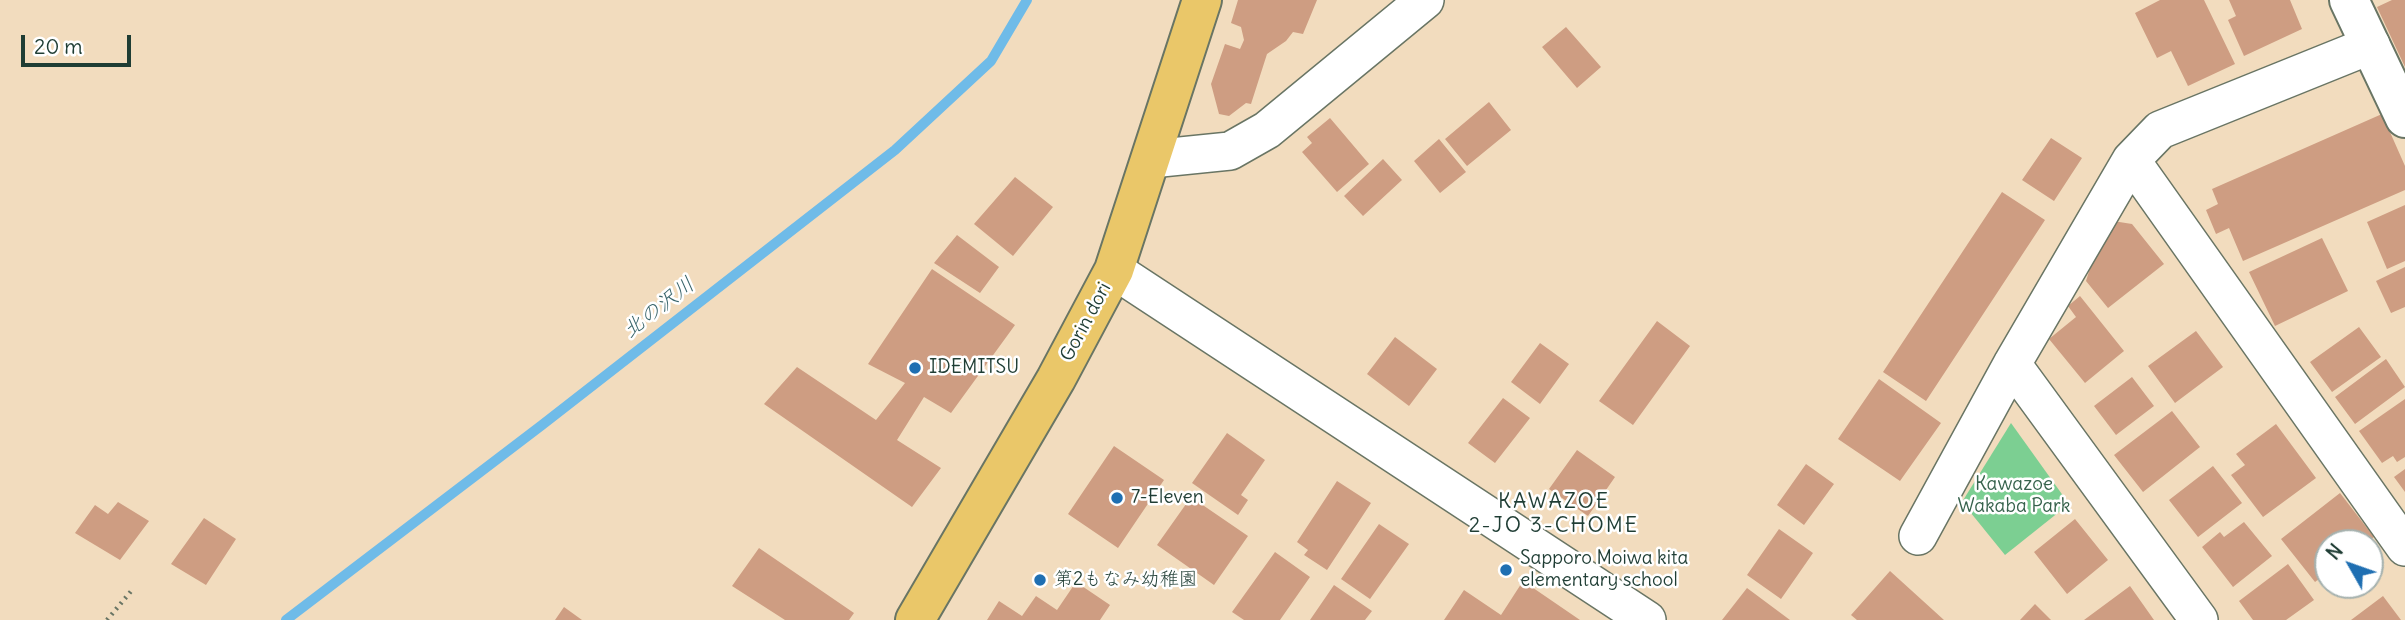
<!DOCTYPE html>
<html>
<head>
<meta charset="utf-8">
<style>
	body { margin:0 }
	#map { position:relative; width:2405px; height:620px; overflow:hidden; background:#f2dcbe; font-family:Delius,sans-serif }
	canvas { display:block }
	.north { position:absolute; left:2314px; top:529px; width:70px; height:70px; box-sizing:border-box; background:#fff; border:2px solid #a5b1ae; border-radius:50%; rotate:310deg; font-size:19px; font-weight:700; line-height:28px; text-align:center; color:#1f3d34 }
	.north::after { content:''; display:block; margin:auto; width:24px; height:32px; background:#1f6fb2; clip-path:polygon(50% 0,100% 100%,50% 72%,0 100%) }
	.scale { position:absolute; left:21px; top:35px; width:110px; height:32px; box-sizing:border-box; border:4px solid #1f3d34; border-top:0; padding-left:9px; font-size:21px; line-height:24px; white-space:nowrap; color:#1f3d34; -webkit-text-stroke:5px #fff; paint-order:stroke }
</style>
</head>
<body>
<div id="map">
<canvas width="2405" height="620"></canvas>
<div class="north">N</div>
<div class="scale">20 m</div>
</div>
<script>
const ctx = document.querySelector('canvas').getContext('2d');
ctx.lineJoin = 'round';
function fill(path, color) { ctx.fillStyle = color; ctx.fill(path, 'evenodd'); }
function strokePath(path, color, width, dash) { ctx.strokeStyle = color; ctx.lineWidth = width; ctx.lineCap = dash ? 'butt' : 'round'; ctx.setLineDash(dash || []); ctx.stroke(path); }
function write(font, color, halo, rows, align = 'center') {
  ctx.font = font + ' Delius,"Klee One",sans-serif'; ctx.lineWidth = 5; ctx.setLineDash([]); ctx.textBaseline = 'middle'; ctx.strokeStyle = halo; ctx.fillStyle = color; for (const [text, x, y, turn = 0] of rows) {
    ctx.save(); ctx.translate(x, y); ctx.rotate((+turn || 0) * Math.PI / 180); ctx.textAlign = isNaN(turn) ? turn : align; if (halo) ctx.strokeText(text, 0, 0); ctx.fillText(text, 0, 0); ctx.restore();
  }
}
fill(new Path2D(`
	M 2011,423 L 2069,504 L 2005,555 L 1962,502 Z`), '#7ccf92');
strokePath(new Path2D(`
	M 286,620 L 542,425 L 895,150 L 991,61 L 1027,0`), '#6fbbe8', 10);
fill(new Path2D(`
	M 1238,0 L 1317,0 L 1303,34 L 1293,32 L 1286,41 L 1267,54 L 1251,104 L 1246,103 L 1229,116 L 1219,114 L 1211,84 L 1225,44 L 1240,49 L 1244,40 L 1241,27 L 1231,23 Z
	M 2160,0 L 2204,0 L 2235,64 L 2188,86 L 2171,51 L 2157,58 L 2135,13 Z
	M 2229,0 L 2290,0 L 2302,29 L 2244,56 L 2228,20 L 2236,16 Z
	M 2392,0 L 2405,0 L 2405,67 L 2377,7 Z
	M 1566,27 L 1601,67 L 1577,88 L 1542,47 Z
	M 1489,102 L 1511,130 L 1467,166 L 1445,139 Z
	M 2382,114 L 2405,166 L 2405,190 L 2243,261 L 2229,228 L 2216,234 L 2206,210 L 2218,204 L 2212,189 Z
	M 1330,118 L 1369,164 L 1337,192 L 1302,152 L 1312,143 L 1307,137 Z
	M 2051,138 L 2082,158 L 2054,201 L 2022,180 Z
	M 1439,139 L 1466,172 L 1440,193 L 1414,161 Z
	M 1383,159 L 1402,180 L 1363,216 L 1344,196 Z
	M 1015,177 L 1053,207 L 1013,256 L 974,224 Z
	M 2002,192 L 2045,220 L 1926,401 L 1883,372 Z
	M 2405,205 L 2405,261 L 2387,269 L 2367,222 Z
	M 2113,221 L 2132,224 L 2164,264 L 2108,308 L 2086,281 L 2102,230 Z
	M 957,235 L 999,267 L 980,293 L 934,263 Z
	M 2322,238 L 2348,291 L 2275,326 L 2249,272 Z
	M 2405,267 L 2405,307 L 2391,313 L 2376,281 Z
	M 932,269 L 1015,325 L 951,413 L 924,397 L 897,440 L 941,468 L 912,507 L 764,404 L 797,367 L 876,420 L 905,383 L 868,364 Z
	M 2080,296 L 2124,351 L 2085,383 L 2049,339 L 2076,317 L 2068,306 Z
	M 1657,321 L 1690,346 L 1633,425 L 1599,401 Z
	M 2359,327 L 2381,357 L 2332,392 L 2310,362 Z
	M 2196,331 L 2223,367 L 2175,403 L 2148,366 Z
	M 1395,337 L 1437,369 L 1409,406 L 1367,374 Z
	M 1540,343 L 1569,364 L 1540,404 L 1511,382 Z
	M 2386,359 L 2405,387 L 2355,424 L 2335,397 Z
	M 2132,377 L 2154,406 L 2116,435 L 2094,406 Z
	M 1879,379 L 1941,423 L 1900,481 L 1838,439 Z
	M 1503,398 L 1530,418 L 1495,463 L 1468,443 Z
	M 2405,399 L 2405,457 L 2397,462 L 2393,456 L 2382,463 L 2359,431 Z
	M 2172,411 L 2200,447 L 2143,492 L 2114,455 Z
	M 2276,424 L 2316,478 L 2263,517 L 2231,475 L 2245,465 L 2236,454 Z
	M 1227,433 L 1265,460 L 1241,495 L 1248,500 L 1238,515 L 1192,483 Z
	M 1114,446 L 1164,480 L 1118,548 L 1068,514 Z
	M 1577,450 L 1615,477 L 1588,516 L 1549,489 Z
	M 1806,464 L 1834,484 L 1804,525 L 1777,505 Z
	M 2213,466 L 2242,503 L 2198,537 L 2169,500 Z
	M 2405,469 L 2405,492 L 2394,477 Z
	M 1337,481 L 1371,503 L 1327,570 L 1304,555 L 1308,550 L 1297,542 Z
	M 2340,493 L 2374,537 L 2366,543 L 2328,543 L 2328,572 L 2315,582 L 2281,539 Z
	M 1191,497 L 1248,536 L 1214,585 L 1157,545 Z
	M 118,502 L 149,521 L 120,560 L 75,533 L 95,505 L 108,514 Z
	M 204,518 L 236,539 L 206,585 L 171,564 Z
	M 2075,519 L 2108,560 L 2067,594 L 2034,552 Z
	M 2244,522 L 2272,556 L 2233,587 L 2202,547 L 2220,532 L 2224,537 Z
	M 1379,524 L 1409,544 L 1370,599 L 1341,579 Z
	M 1779,529 L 1813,553 L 1781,599 L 1747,575 Z
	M 759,548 L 854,613 L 849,620 L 785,620 L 732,586 Z
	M 1275,552 L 1310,577 L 1280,620 L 1244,620 L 1232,612 Z
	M 2288,564 L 2314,600 L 2286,620 L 2253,620 L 2239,601 Z
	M 1890,571 L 1944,620 L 1857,620 L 1851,615 Z
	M 1523,581 L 1580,620 L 1444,620 L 1464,590 L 1501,615 Z
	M 1076,582 L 1110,605 L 1100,620 L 987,620 L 999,601 L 1022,616 L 1036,596 L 1057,610 Z
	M 1334,585 L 1372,611 L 1365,620 L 1310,620 Z
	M 2130,586 L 2154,620 L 2084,620 Z
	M 1747,588 L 1790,620 L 1722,620 Z
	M 2383,596 L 2401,620 L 2351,620 Z
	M 2035,604 L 2051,620 L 2020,620 Z
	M 564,607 L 582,620 L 555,620 Z`), '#ce9d82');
const minor = new Path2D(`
	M 1151,159 L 1230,151 L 1267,130 L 1425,0
	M 2131,160 L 2405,547
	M 1114,270 L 1647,620
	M 2012,364 L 2199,620
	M 1918,536 L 2012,364 L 2131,160 L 2160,130 L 2371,45`);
const tertiary = new Path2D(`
	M 2349,0 L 2405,118`);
const primary = new Path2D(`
	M 915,620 L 1056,379 L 1114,270 L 1202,0`);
strokePath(minor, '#697564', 40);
strokePath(tertiary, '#697564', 42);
strokePath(primary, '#697564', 42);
strokePath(new Path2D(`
	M 107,620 L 132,590`), '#697564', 4.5, [2, 5]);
strokePath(minor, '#fff', 37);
strokePath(tertiary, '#fff', 38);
strokePath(primary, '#eac769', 38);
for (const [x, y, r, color] of [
	[915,368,7,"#1f6fb2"],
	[1117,498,7,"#1f6fb2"],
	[1506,570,7,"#1f6fb2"],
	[1040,580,7,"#1f6fb2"]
]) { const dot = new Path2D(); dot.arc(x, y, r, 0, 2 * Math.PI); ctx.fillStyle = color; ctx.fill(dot); strokePath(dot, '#fff', 2.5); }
write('19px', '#1f3d34', '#fff', [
	["Gorin dori",1086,322,-62]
]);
write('19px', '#1f3d34', '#fff', [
	["IDEMITSU",929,368],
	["7-Eleven",1131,498],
	["Sapporo Moiwa kita",1520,559],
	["elementary school",1520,581],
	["第2もなみ幼稚園",1054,580]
], 'left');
write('19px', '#36624c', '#fff', [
	["Kawazoe",2014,485],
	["Wakaba Park",2014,507]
]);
write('italic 21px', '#37636a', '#fff', [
	["北の沢川",659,308,-38]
]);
ctx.letterSpacing = '2px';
write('21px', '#1f3d34', '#fff', [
	["KAWAZOE",1554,502],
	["2-JO 3-CHOME",1554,526]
]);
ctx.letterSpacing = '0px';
</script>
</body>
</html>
